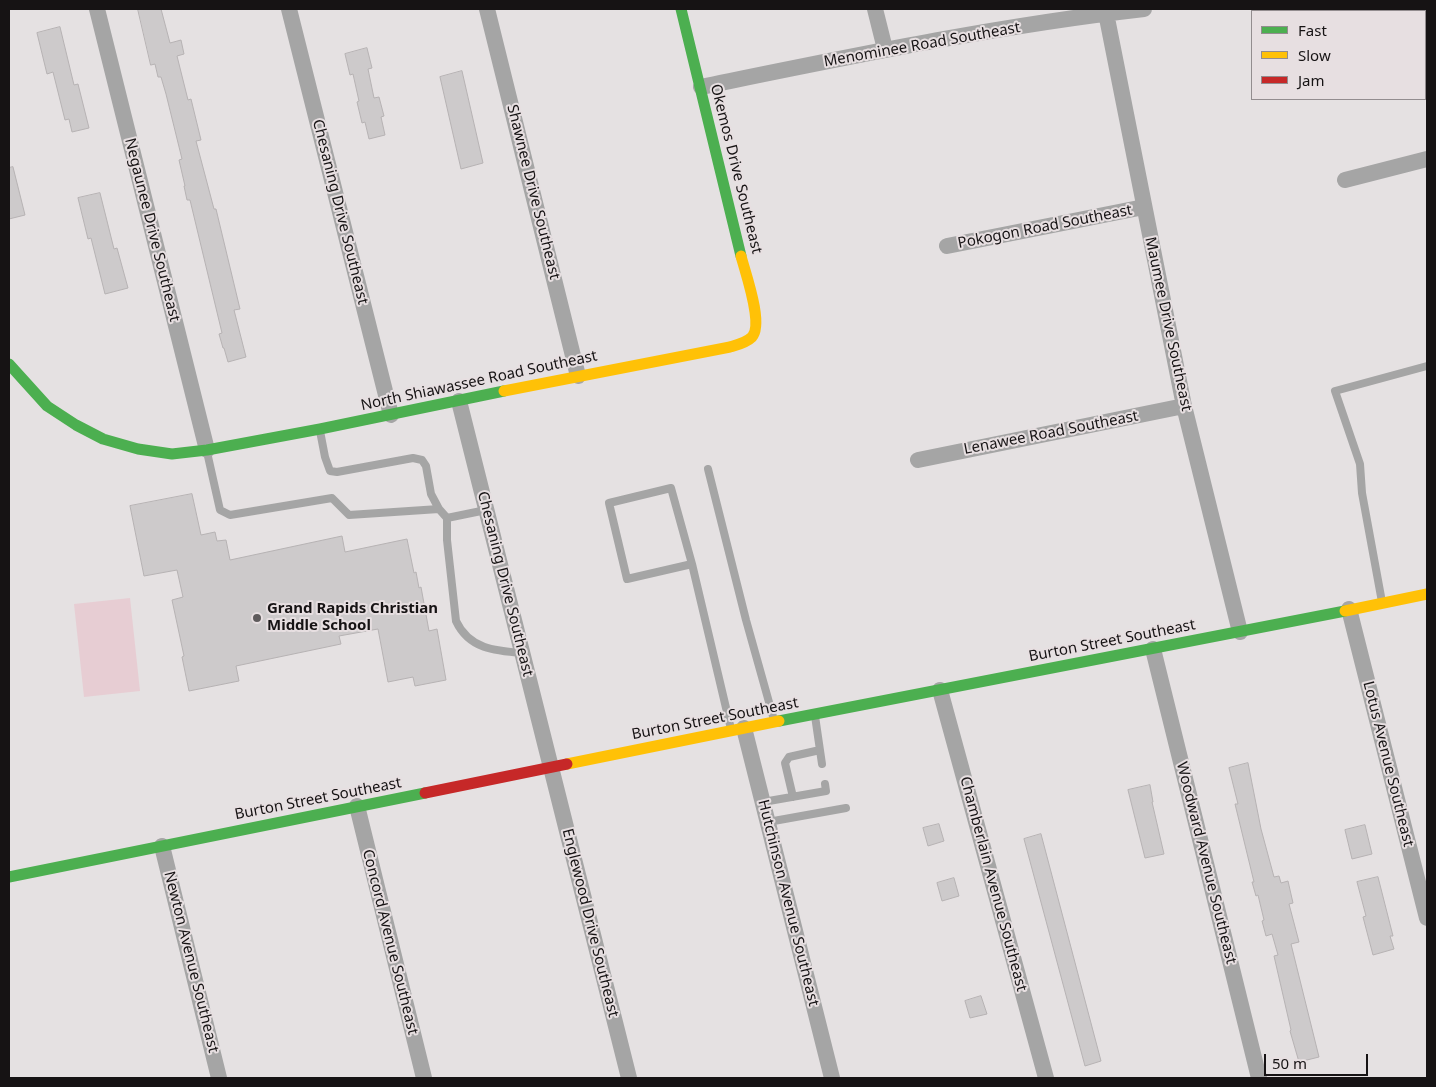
<!DOCTYPE html>
<html>
<head>
<meta charset="utf-8">
<style>
	body { margin:0 }
	#map { position:relative; width:1436px; height:1087px; overflow:hidden; background:#e5e1e2; font-family:"Noto Sans",sans-serif }
	canvas { display:block }
	.frame { position:absolute; inset:0; border:10px solid #161314; pointer-events:none }
	.legend { position:absolute; left:1251px; top:10px; width:175px; height:90px; box-sizing:border-box; background:#e7dfe1; border:1px solid #938d8f; margin:0; padding:6px 9px; list-style:none; font-size:15px; color:#161314 }
	.legend li { display:flex; align-items:center; gap:10px; height:25px }
	.legend b { width:25px; border:1px solid #938d8f }
	.scale { position:absolute; left:1264px; top:1054px; width:104px; height:22px; box-sizing:border-box; border:2px solid #161314; border-top:0; padding-left:6px; font-size:15px; line-height:18px; white-space:nowrap; color:#161314; -webkit-text-stroke:4px #e7dfe1; paint-order:stroke }
</style>
</head>
<body>
<div id="map">
<canvas width="1436" height="1087"></canvas>
<div class="frame"></div>
<ul class="legend">
<li><b style="height:6px;background:#4caf50"></b>Fast</li>
<li><b style="height:6px;background:#ffc107"></b>Slow</li>
<li><b style="height:6px;background:#c62828"></b>Jam</li>
</ul>
<div class="scale">50 m</div>
</div>
<script>
const ctx = document.querySelector('canvas').getContext('2d');
ctx.lineJoin = 'round';
function fill(path, color) { ctx.fillStyle = color; ctx.fill(path, 'evenodd'); }
function strokePath(path, color, width, dash) { ctx.strokeStyle = color; ctx.lineWidth = width; ctx.lineCap = dash ? 'butt' : 'round'; ctx.setLineDash(dash || []); ctx.stroke(path); }
function write(font, color, halo, rows, align = 'center') {
  ctx.font = font + ' "Noto Sans",sans-serif'; ctx.lineWidth = 4; ctx.setLineDash([]); ctx.textBaseline = 'middle'; ctx.strokeStyle = halo; ctx.fillStyle = color; for (const [text, x, y, turn = 0] of rows) {
    ctx.save(); ctx.translate(x, y); ctx.rotate((+turn || 0) * Math.PI / 180); ctx.textAlign = isNaN(turn) ? turn : align; if (halo) ctx.strokeText(text, 0, 0); ctx.fillText(text, 0, 0); ctx.restore();
  }
}
fill(new Path2D(`
	M 130,598 L 140,691 L 84,697 L 74,604 Z`), '#e7cdd3');
const building = new Path2D(`
	M 138,9 L 161,9 L 170,43 L 181,40 L 184,54 L 177,56 L 188,100 L 191,99 L 201,140 L 196,141 L 214,209 L 216,209 L 240,309 L 234,310 L 246,357 L 228,362 L 224,348 L 223,348 L 219,334 L 222,333 L 190,200 L 187,200 L 184,186 L 185,186 L 179,160 L 182,159 L 166,94 L 161,77 L 158,77 L 155,64 L 151,65 Z
	M 60,27 L 74,85 L 78,84 L 89,128 L 72,132 L 69,119 L 65,120 L 53,72 L 47,74 L 37,33 Z
	M 367,48 L 372,68 L 368,69 L 374,98 L 379,97 L 384,116 L 381,117 L 385,135 L 369,139 L 365,122 L 362,123 L 357,102 L 359,101 L 353,74 L 350,75 L 345,54 Z
	M 462,71 L 483,163 L 461,169 L 440,77 Z
	M 13,167 L 25,215 L 9,219 L 9,168 Z
	M 100,193 L 114,249 L 117,248 L 128,288 L 105,294 L 91,238 L 88,239 L 78,198 Z
	M 192,494 L 201,535 L 215,532 L 217,541 L 226,540 L 230,560 L 342,536 L 345,552 L 407,539 L 414,573 L 416,572 L 419,588 L 421,587 L 429,631 L 437,629 L 446,680 L 415,686 L 413,677 L 388,682 L 378,629 L 339,636 L 341,644 L 236,666 L 239,681 L 189,691 L 182,657 L 184,656 L 172,600 L 183,597 L 177,570 L 144,576 L 130,506 Z
	M 1248,763 L 1261,829 L 1274,877 L 1279,876 L 1281,883 L 1288,881 L 1293,903 L 1289,904 L 1299,942 L 1291,944 L 1319,1057 L 1299,1062 L 1290,1031 L 1291,1030 L 1274,956 L 1278,955 L 1272,934 L 1266,936 L 1262,921 L 1264,920 L 1258,895 L 1256,896 L 1252,882 L 1254,882 L 1235,804 L 1238,804 L 1229,768 Z
	M 1150,785 L 1153,802 L 1152,802 L 1164,854 L 1145,858 L 1128,790 Z
	M 939,824 L 944,841 L 928,846 L 923,828 Z
	M 1365,825 L 1372,854 L 1352,859 L 1345,830 Z
	M 1041,834 L 1101,1061 L 1085,1066 L 1024,839 Z
	M 1378,877 L 1393,936 L 1390,936 L 1394,949 L 1373,955 L 1363,917 L 1366,916 L 1357,882 Z
	M 954,878 L 959,896 L 942,901 L 937,883 Z
	M 981,996 L 987,1014 L 970,1018 L 965,1001 Z`);
fill(building, '#cdcacb');
strokePath(building, '#b6b2b3', 1);
strokePath(new Path2D(`
	M 320,431 L 325,457 L 330,471 L 337,472 L 413,458 L 422,460 L 426,466 L 431,494 L 439,509
	M 207,452 L 220,510 L 230,515 L 332,498 L 349,515 L 439,509 L 447,518 L 447,540 L 456,621 C 469,649 495,651 523,653
	M 708,469 L 746,620 L 774,720
	M 447,518 L 486,510
	M 692,564 L 671,488 L 609,503 L 627,579 L 692,564 L 731,729
	M 1382,602 L 1362,493 L 1360,464 L 1335,391 L 1427,366
	M 815,716 L 822,764
	M 793,797 L 785,763 L 789,757 L 820,750
	M 763,802 L 826,791 L 825,784
	M 768,822 L 846,808`), '#a5a5a5', 8);
strokePath(new Path2D(`
	M 97,9 L 207,450
	M 289,9 L 391,415
	M 487,9 L 578,376
	M 875,9 L 885,49
	M 1106,13 L 1184,406 L 1240,632
	M 701,87 C 848,57 995,26 1144,9
	M 1345,180 L 1427,159
	M 947,246 L 1144,207
	M 459,401 L 629,1078
	M 918,460 L 1184,406
	M 1349,609 L 1427,918
	M 1153,649 L 1259,1078
	M 940,690 L 1046,1078
	M 744,728 L 832,1078
	M 357,806 L 424,1078
	M 162,846 L 219,1078`), '#a5a5a5', 16);
strokePath(new Path2D(`
	M 681,9 L 741,256
	M 9,364 L 47,406 L 76,425 L 103,439 L 138,449 L 172,454 L 207,450 L 320,429 L 504,391
	M 779,721 L 1345,611
	M 9,877 L 425,793`), '#4caf50', 11);
strokePath(new Path2D(`
	M 1425,28 L 1427,38
	M 504,391 L 730,347 C 737,345 746,343 752,337 C 764,324 745,272 741,256
	M 1345,611 L 1427,594
	M 567,764 L 779,721`), '#ffc107', 11);
strokePath(new Path2D(`
	M 1420,9 L 1420,11
	M 425,793 L 567,764`), '#c62828', 11);
for (const [x, y, r, color] of [
	[257,618,5,"#5e5b5c"]
]) { const dot = new Path2D(); dot.arc(x, y, r, 0, 2 * Math.PI); ctx.fillStyle = color; ctx.fill(dot); strokePath(dot, '#e7dfe1', 2); }
write('15px', '#161314', '#e7dfe1', [
	["Menominee Road Southeast",922,45,-10],
	["Okemos Drive Southeast",736,169,76],
	["Shawnee Drive Southeast",533,192,76],
	["Chesaning Drive Southeast",340,212,76],
	["Pokogon Road Southeast",1045,227,-11],
	["Negaunee Drive Southeast",152,230,76],
	["Maumee Drive Southeast",1168,324,78],
	["North Shiawassee Road Southeast",479,381,-12],
	["Lenawee Road Southeast",1051,433,-11],
	["Chesaning Drive Southeast",505,584,76],
	["Burton Street Southeast",1112,641,-11],
	["Burton Street Southeast",715,719,-11],
	["Lotus Avenue Southeast",1388,764,76],
	["Burton Street Southeast",318,799,-11],
	["Woodward Avenue Southeast",1206,863,76],
	["Chamberlain Avenue Southeast",993,884,75],
	["Hutchinson Avenue Southeast",788,903,76],
	["Englewood Drive Southeast",590,923,76],
	["Concord Avenue Southeast",390,942,76],
	["Newton Avenue Southeast",191,962,76]
]);
write('bold 15px', '#161314', '#e7dfe1', [
	["Grand Rapids Christian",267,609],
	["Middle School",267,626]
], 'left');
</script>
</body>
</html>
